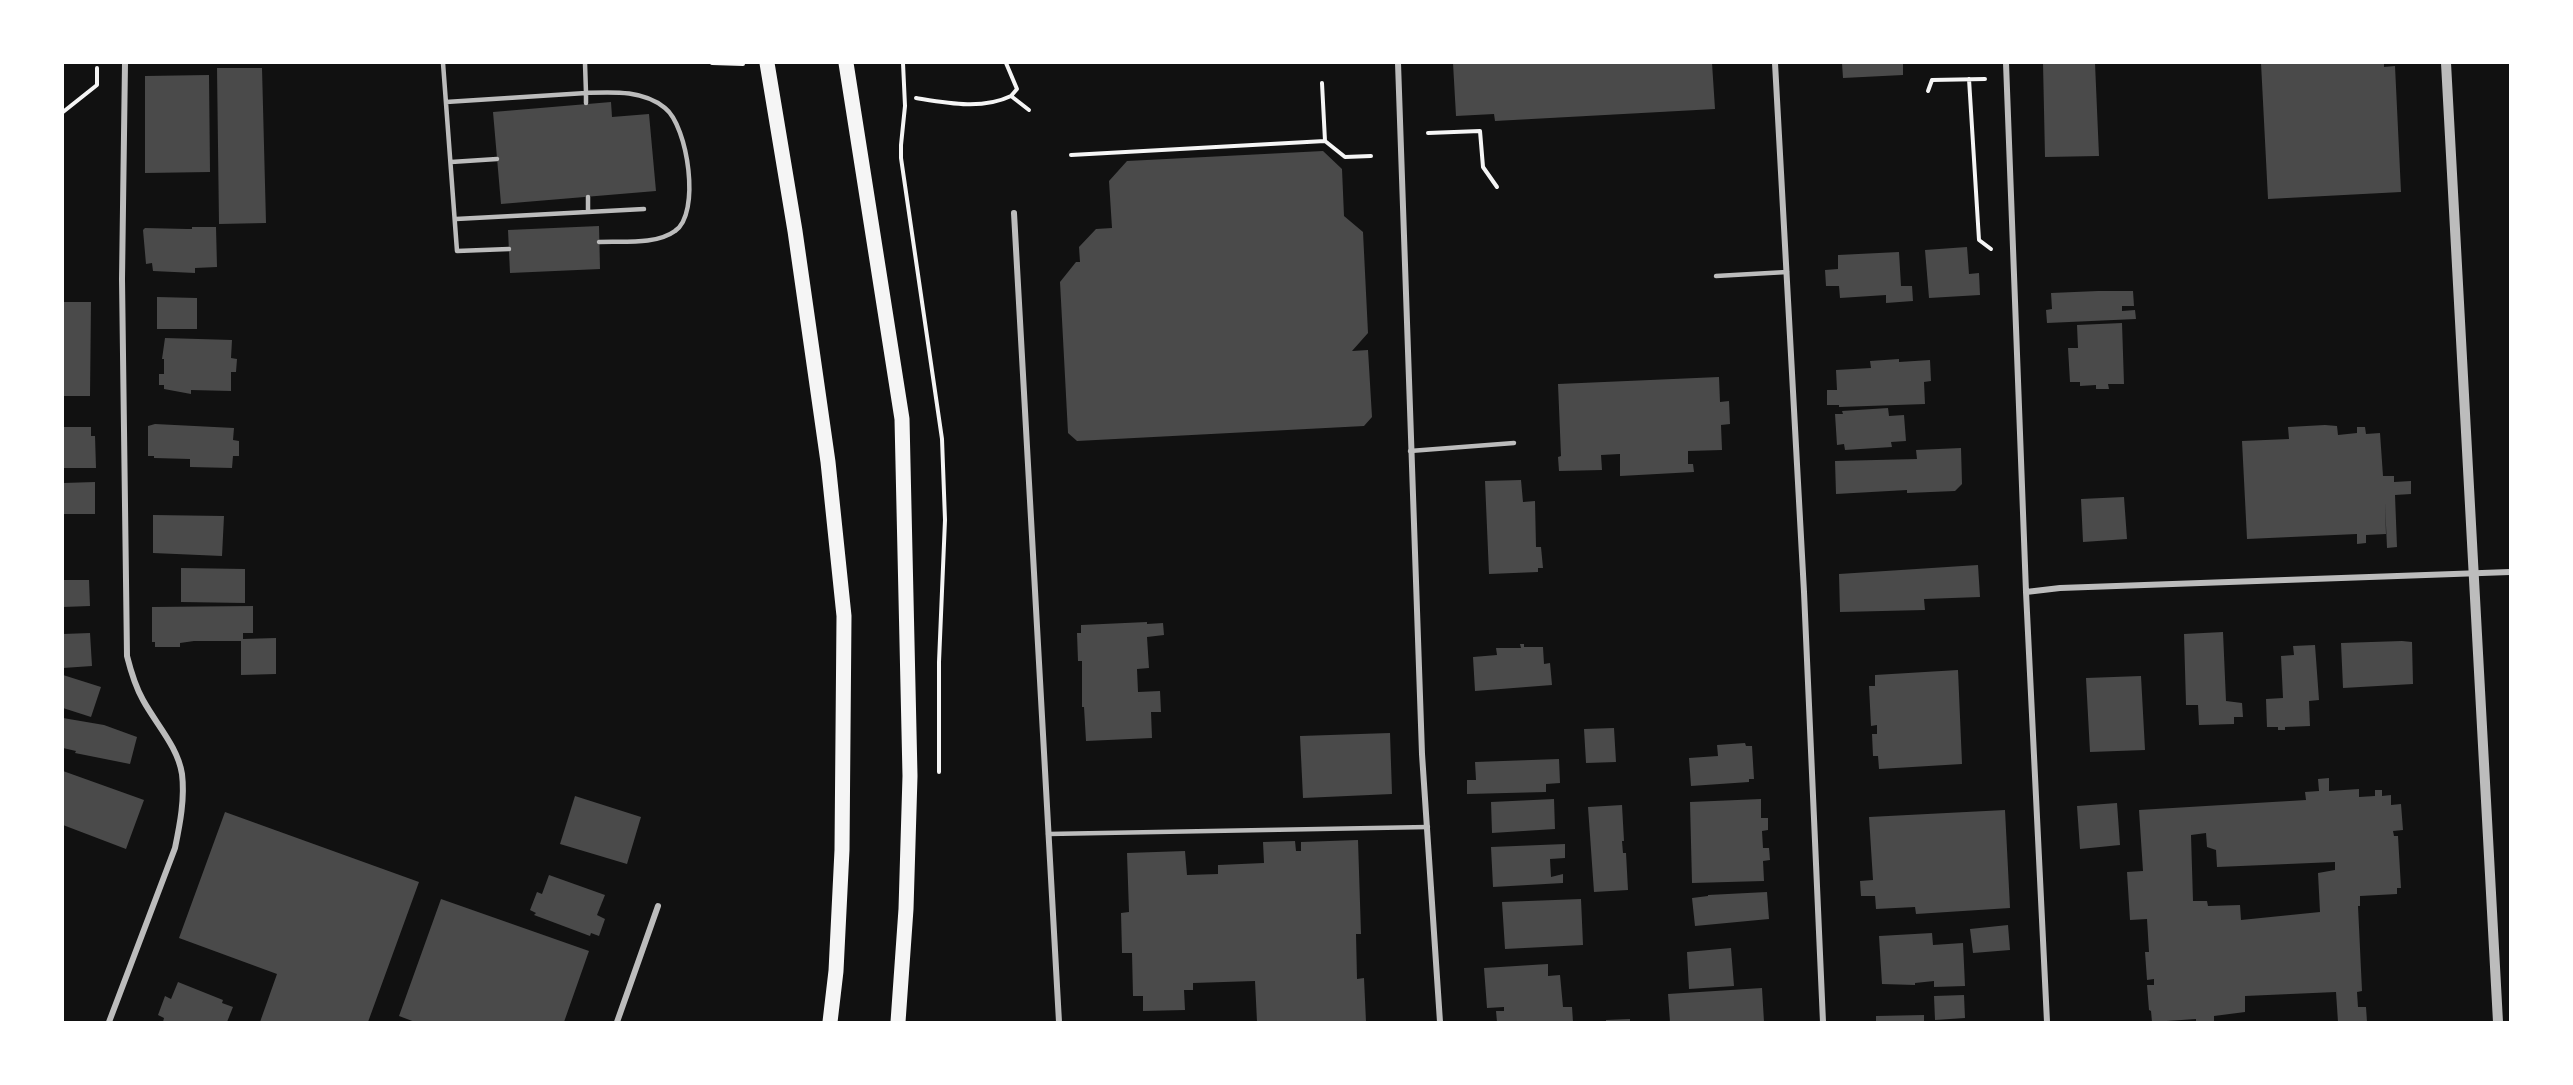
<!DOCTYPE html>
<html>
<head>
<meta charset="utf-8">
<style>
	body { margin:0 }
	#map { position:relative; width:2573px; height:1085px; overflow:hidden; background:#111; font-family:Mulish,sans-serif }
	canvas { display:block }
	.frame { position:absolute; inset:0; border:64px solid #fff; pointer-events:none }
</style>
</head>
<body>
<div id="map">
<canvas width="2573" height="1085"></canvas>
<div class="frame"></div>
</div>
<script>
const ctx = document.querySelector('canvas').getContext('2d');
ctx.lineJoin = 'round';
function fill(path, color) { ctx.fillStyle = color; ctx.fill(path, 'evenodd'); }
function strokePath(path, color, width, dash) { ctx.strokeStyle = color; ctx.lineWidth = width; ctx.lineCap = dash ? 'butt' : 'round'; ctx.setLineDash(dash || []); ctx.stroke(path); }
fill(new Path2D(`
	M 1453,63 L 1712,63 L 1715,109 L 1495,121 L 1494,114 L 1456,116 Z
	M 1842,63 L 1903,63 L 1903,75 L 1843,78 Z
	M 2043,63 L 2095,63 L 2099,156 L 2045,157 Z
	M 2261,63 L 2384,63 L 2384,67 L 2395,66 L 2401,192 L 2268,199 Z
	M 217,68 L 262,68 L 266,223 L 219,224 Z
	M 209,75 L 210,172 L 145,173 L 145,76 Z
	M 611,102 L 612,117 L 649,114 L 656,191 L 501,204 L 493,112 Z
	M 1323,151 L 1342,169 L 1344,216 L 1363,232 L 1368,333 L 1352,351 L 1368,350 L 1372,417 L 1364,426 L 1077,441 L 1068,433 L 1060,282 L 1076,262 L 1080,262 L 1079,247 L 1096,229 L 1112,228 L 1109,181 L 1127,161 Z
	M 599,226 L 600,269 L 510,273 L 508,230 Z
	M 192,227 L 216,227 L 217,267 L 195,268 L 195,273 L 153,271 L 152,263 L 146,264 L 143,230 L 145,228 L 187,229 L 192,229 Z
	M 1967,247 L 1969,274 L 1979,273 L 1980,295 L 1929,298 L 1925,250 Z
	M 1899,252 L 1901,286 L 1912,286 L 1913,301 L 1886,303 L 1886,295 L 1840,298 L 1839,286 L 1826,286 L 1825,270 L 1838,269 L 1838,255 Z
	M 2098,291 L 2133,291 L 2134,306 L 2122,306 L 2122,311 L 2135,310 L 2136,319 L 2047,323 L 2046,310 L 2052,309 L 2051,293 Z
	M 157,297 L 197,298 L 197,329 L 157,329 Z
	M 63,302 L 91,302 L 90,396 L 63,396 Z
	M 2122,323 L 2124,384 L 2108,384 L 2109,389 L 2096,389 L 2096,385 L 2080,386 L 2080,382 L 2070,382 L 2068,348 L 2078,348 L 2077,325 Z
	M 165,338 L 232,340 L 231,358 L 237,359 L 236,372 L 231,372 L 231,391 L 191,390 L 191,394 L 164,389 L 164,385 L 159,385 L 159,374 L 164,374 L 164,359 L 162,359 Z
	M 1899,359 L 1899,362 L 1930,360 L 1931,381 L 1924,382 L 1925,404 L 1839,407 L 1839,405 L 1827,405 L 1827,390 L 1837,390 L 1836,370 L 1871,368 L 1870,361 Z
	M 1719,377 L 1720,402 L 1729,401 L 1730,424 L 1721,425 L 1722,450 L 1688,451 L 1688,464 L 1693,464 L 1694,472 L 1620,476 L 1620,454 L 1601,455 L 1602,470 L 1559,471 L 1558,457 L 1561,456 L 1558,384 Z
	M 1888,408 L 1889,416 L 1904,415 L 1906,441 L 1891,442 L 1892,447 L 1845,450 L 1844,444 L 1837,445 L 1835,414 L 1843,414 L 1842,411 Z
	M 155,424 L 234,428 L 233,440 L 239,441 L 239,456 L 233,456 L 232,468 L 190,467 L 190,459 L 154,458 L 154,456 L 148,456 L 148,426 Z
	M 2325,425 L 2337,426 L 2338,435 L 2357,433 L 2357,427 L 2365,427 L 2366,434 L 2380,433 L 2383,476 L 2394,476 L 2394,482 L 2411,481 L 2411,494 L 2395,495 L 2397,547 L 2387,548 L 2385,502 L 2386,534 L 2366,535 L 2366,543 L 2357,544 L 2357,534 L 2247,539 L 2242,441 L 2289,439 L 2288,427 Z
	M 63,427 L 91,427 L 91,436 L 95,436 L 96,468 L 63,468 Z
	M 1961,448 L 1962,484 L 1955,491 L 1907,493 L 1907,490 L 1836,494 L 1835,461 L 1917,459 L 1916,450 Z
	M 1521,480 L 1523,502 L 1535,501 L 1536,547 L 1541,547 L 1543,568 L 1538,568 L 1538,572 L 1489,574 L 1485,481 Z
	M 95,482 L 95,514 L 63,514 L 63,483 Z
	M 2124,497 L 2127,539 L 2083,542 L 2081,499 Z
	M 153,515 L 224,516 L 222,556 L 153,553 Z
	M 1978,565 L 1980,597 L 1924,599 L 1925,610 L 1840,612 L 1839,574 Z
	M 181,568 L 245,569 L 245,603 L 181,602 Z
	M 63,580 L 89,580 L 90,606 L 63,607 Z
	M 253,606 L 253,633 L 243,633 L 243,639 L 276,638 L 276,674 L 241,675 L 241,641 L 194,641 L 180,643 L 180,647 L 155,647 L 155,642 L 152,642 L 152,607 Z
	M 1147,622 L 1147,624 L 1163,623 L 1164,635 L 1147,637 L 1149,668 L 1137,669 L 1138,692 L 1160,691 L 1161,712 L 1151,712 L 1152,738 L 1086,741 L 1084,707 L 1082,707 L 1082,661 L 1078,661 L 1077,633 L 1081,633 L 1081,625 Z
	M 2223,632 L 2226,701 L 2242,703 L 2243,717 L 2234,717 L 2234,724 L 2199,725 L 2198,705 L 2186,705 L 2184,634 Z
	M 90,633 L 92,666 L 63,668 L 63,634 Z
	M 2402,641 L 2412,642 L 2413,684 L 2343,688 L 2341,643 Z
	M 1520,644 L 1524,644 L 1524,647 L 1543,647 L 1544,664 L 1550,663 L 1552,685 L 1475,691 L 1473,657 L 1497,655 L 1496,648 L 1521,648 Z
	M 2315,645 L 2319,700 L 2309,701 L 2310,726 L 2285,727 L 2285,730 L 2278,730 L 2278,727 L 2267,727 L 2266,699 L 2283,698 L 2281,656 L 2294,655 L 2293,646 Z
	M 1958,670 L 1962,764 L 1879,769 L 1878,756 L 1873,756 L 1872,734 L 1877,734 L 1877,725 L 1871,726 L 1869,686 L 1875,686 L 1875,675 Z
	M 63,675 L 101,687 L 91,717 L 63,708 Z
	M 2141,676 L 2145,750 L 2090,752 L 2086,678 Z
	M 63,718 L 104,725 L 137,737 L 130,764 L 75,753 L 76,751 L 63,748 Z
	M 1614,728 L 1616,762 L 1586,763 L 1584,729 Z
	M 1390,733 L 1392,794 L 1303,798 L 1300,736 Z
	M 1745,743 L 1746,746 L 1752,746 L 1754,779 L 1749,779 L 1749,782 L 1691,786 L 1689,758 L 1718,756 L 1717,745 Z
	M 1559,759 L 1560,783 L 1546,784 L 1546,792 L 1467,794 L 1467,780 L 1476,780 L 1475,762 Z
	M 63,771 L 144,800 L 126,849 L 63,825 Z
	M 2329,778 L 2329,791 L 2359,789 L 2359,797 L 2375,796 L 2375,790 L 2382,790 L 2382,796 L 2391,795 L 2391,805 L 2401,804 L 2403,830 L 2393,831 L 2394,836 L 2398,836 L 2401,888 L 2397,888 L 2397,894 L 2360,896 L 2360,906 L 2358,906 L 2362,991 L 2357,992 L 2358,1007 L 2366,1007 L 2367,1022 L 2338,1022 L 2336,992 L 2245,996 L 2245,1012 L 2214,1016 L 2214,1022 L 2196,1022 L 2196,1019 L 2152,1022 L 2151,1011 L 2149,1010 L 2147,985 L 2154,985 L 2154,979 L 2147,980 L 2145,952 L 2149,952 L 2147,919 L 2130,920 L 2127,872 L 2143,871 L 2139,810 L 2306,800 L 2305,792 L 2319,791 L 2318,779 ZM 2206,833 L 2207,847 L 2216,850 L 2217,867 L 2335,862 L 2335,870 L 2318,873 L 2320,912 L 2241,920 L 2240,905 L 2208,906 L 2207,901 L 2193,901 L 2191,835 Z
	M 575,796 L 641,817 L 627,864 L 560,844 Z
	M 1554,799 L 1555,829 L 1492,833 L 1491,802 Z
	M 1761,799 L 1761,818 L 1768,818 L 1768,830 L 1762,831 L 1763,848 L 1769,848 L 1770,860 L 1763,861 L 1764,881 L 1692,883 L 1690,802 Z
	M 2117,803 L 2120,845 L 2080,849 L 2077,806 Z
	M 1622,805 L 1624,841 L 1622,841 L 1623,853 L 1626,853 L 1628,890 L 1594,892 L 1588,807 Z
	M 2005,810 L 2010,908 L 1916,914 L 1915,907 L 1876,909 L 1875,896 L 1861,896 L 1860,881 L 1873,880 L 1869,817 Z
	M 225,812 L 419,882 L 368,1022 L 260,1022 L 277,974 L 179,938 Z
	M 1358,840 L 1361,934 L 1356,934 L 1357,979 L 1364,978 L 1366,1022 L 1257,1022 L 1255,981 L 1193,983 L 1193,990 L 1184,990 L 1185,1010 L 1143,1011 L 1143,996 L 1133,996 L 1132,953 L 1122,953 L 1121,913 L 1129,912 L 1127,853 L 1185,851 L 1187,875 L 1218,874 L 1218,865 L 1264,863 L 1263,842 L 1295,841 L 1296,851 L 1301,851 L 1301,842 Z
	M 1565,844 L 1565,858 L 1550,859 L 1551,877 L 1563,874 L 1563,883 L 1493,887 L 1491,847 Z
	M 549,875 L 605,895 L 597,915 L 605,919 L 599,936 L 591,933 L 590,936 L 534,915 L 536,913 L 530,910 L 537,892 L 542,894 Z
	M 1767,892 L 1769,919 L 1695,926 L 1692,898 L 1708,896 L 1708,895 Z
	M 441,899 L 589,951 L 564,1022 L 415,1022 L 399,1016 Z
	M 1581,899 L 1583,945 L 1505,949 L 1502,902 Z
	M 2008,925 L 2010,950 L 1973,953 L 1970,929 Z
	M 1932,933 L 1933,945 L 1963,943 L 1965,986 L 1934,987 L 1934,981 L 1915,983 L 1915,985 L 1882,984 L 1879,936 Z
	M 1731,948 L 1734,986 L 1689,989 L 1687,952 Z
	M 1548,964 L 1548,976 L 1560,975 L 1563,1007 L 1572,1007 L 1573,1022 L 1497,1022 L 1496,1011 L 1504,1011 L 1504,1007 L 1487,1008 L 1484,968 Z
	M 178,982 L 223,1000 L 222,1003 L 233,1007 L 227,1022 L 163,1022 L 164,1018 L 158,1015 L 165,996 L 171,999 Z
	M 1762,988 L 1764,1022 L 1670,1022 L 1668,994 Z
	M 1964,995 L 1965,1018 L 1935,1020 L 1934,996 Z
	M 1924,1015 L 1924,1022 L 1876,1022 L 1876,1016 Z
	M 1630,1019 L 1630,1022 L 1606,1022 L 1606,1020 Z`), '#4a4a4a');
strokePath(new Path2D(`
	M 712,63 L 743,64
	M 903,63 L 905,106 L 901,145 L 901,158 L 942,439 L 945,520 L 939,662 L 939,772
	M 1006,63 L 1017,89 L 1011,96
	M 1969,79 L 1979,240 L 1991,249
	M 1322,83 L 1325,141
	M 1928,91 L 1932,80 L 1985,79
	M 916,98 C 947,103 982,110 1011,96 L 1029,110
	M 63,112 L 97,85 L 97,68
	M 1428,133 L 1480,131 L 1483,167 L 1497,187
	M 1071,155 L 1325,141 L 1345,157 L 1371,156`), '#f5f5f5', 4);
strokePath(new Path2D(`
	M 443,63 L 457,251 L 509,249
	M 446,102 L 586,93 L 585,63
	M 586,103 L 586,93 C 613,92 643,90 665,108 C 688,126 701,214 675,231 C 656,245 623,241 599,242
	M 451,162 L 497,159
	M 588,212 L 588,197
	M 456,219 L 644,209
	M 1716,276 L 1787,272
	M 1410,451 L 1514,443
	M 1048,834 L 1428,827`), '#bcbcbc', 4.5);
strokePath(new Path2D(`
	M 1398,63 L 1422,754 L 1440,1022
	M 1775,63 L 1804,592 L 1823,1022
	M 2006,63 L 2026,592 L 2047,1022
	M 1014,213 L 1059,1022
	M 2026,592 L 2060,588 L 2510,572
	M 109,1022 L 175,848 C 180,824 185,798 182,774 C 178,747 156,724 143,700 C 135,686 131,672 127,656 L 122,279 L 125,63
	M 617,1022 L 658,906`), '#bcbcbc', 6);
strokePath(new Path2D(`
	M 2446,63 L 2498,1022`), '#bcbcbc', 10);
strokePath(new Path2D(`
	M 767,63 L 795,231 L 828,462 L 844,616 L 842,850 L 836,971 L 830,1022
	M 846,63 L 902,419 L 910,776 L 906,909 L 898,1022`), '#f5f5f5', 15);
</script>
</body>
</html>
